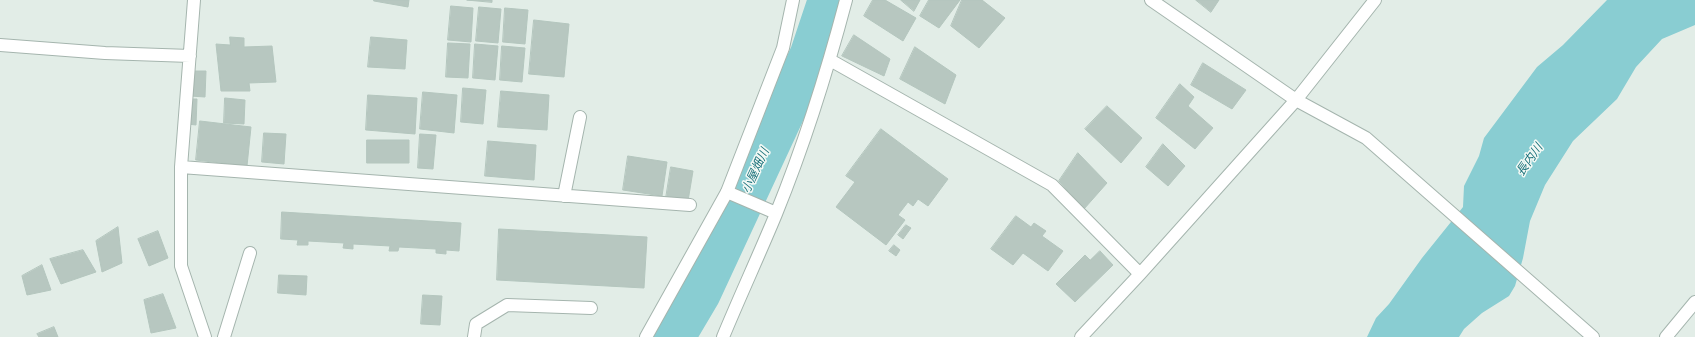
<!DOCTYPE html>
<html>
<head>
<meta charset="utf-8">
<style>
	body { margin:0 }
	canvas { display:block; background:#e2ede7 }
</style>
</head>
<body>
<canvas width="1695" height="337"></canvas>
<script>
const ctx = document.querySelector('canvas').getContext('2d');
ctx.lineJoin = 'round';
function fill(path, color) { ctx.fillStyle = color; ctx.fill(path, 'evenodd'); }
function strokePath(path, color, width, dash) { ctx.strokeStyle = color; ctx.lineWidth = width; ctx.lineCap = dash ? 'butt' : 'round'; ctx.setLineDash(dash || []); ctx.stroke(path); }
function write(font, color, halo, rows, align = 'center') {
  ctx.font = font + ' "DM Sans","Noto Sans JP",sans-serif'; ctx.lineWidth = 3; ctx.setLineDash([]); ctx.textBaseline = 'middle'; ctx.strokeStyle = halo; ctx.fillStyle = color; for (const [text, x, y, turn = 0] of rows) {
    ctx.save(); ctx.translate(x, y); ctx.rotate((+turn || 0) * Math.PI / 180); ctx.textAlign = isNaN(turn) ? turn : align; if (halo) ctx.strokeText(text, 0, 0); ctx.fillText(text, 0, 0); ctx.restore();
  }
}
fill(new Path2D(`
	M 1607,0 L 1695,0 L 1695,25 L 1662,39 L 1636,67 L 1617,99 L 1573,141 L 1545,185 L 1530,221 L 1523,258 L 1515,286 L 1509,296 L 1482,313 L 1464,329 L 1459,337 L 1367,337 L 1376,318 L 1389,304 L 1422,258 L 1463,207 L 1464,186 L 1479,156 L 1484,138 L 1537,67 L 1563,45 Z`), '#89cdd2');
strokePath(new Path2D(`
	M 674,337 L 700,293 L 811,54 L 829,0`), '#89cdd2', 42);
const building = new Path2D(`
	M 374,0 L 409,0 L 408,7 L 374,1 Z
	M 467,0 L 492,0 L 492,2 Z
	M 873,0 L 885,0 L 916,18 L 903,41 L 864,16 Z
	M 901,0 L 920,0 L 914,11 Z
	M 929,0 L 960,0 L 939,28 L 920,16 Z
	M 962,0 L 982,0 L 1005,18 L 979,48 L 951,26 Z
	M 1196,0 L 1219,0 L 1211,12 Z
	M 451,6 L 473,8 L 471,42 L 448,40 Z
	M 479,7 L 501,9 L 498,43 L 476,41 Z
	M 505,8 L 528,10 L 525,44 L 503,42 Z
	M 534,20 L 569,24 L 564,77 L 529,74 Z
	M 854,35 L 890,59 L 884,76 L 842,56 Z
	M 230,37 L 244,38 L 244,47 L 272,46 L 276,82 L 249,83 L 250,91 L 221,91 L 216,44 L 230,45 Z
	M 371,37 L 407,40 L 405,69 L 368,67 Z
	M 448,43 L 470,44 L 468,78 L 446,77 Z
	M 475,44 L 498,46 L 495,80 L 473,78 Z
	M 502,46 L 525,48 L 522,82 L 500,80 Z
	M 915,47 L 956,75 L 945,104 L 900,79 Z
	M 1203,63 L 1246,90 L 1232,109 L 1191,85 Z
	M 192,71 L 206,71 L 205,97 L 190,96 Z
	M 1180,84 L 1194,97 L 1188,106 L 1213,128 L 1195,149 L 1156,118 Z
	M 463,88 L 486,90 L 483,124 L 461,122 Z
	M 501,91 L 549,95 L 547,130 L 498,127 Z
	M 423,92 L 457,95 L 454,133 L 420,129 Z
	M 368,95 L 417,98 L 415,134 L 366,130 Z
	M 225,98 L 245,100 L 244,124 L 224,123 Z
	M 188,99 L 197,99 L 196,125 L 187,124 Z
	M 1107,106 L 1142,138 L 1121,163 L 1085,129 Z
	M 200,121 L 251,127 L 247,166 L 196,160 Z
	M 881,129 L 948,179 L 928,206 L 918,199 L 913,206 L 908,202 L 898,215 L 905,220 L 886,245 L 836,207 L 855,182 L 846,176 Z
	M 264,133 L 286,134 L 284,164 L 262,162 Z
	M 420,134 L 436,135 L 433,169 L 418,168 Z
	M 367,140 L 409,140 L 409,163 L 367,163 Z
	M 488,141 L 536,145 L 534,180 L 485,176 Z
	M 1163,144 L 1185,166 L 1168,186 L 1146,167 Z
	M 1078,153 L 1107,183 L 1084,209 L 1059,181 Z
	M 628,156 L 667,162 L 662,196 L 623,190 Z
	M 671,167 L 693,171 L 688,201 L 666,198 Z
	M 282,212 L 461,223 L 459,251 L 446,250 L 446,254 L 436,253 L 436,249 L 399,247 L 398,251 L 389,251 L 390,246 L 353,244 L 353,249 L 343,248 L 344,243 L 308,241 L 308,245 L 297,245 L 298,240 L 281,239 Z
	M 1016,216 L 1031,227 L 1034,223 L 1046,231 L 1042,236 L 1063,251 L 1048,271 L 1023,253 L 1013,265 L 991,249 Z
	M 906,225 L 911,228 L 903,239 L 898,235 Z
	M 118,227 L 122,263 L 102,272 L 96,241 Z
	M 499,229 L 647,237 L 644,288 L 497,280 Z
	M 158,231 L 168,258 L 149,266 L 138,239 Z
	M 894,245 L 900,250 L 896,256 L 889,251 Z
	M 83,250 L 96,272 L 61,284 L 50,259 Z
	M 1100,251 L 1113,265 L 1075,302 L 1056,284 L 1085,255 L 1090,260 Z
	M 42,265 L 51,290 L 27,295 L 22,276 Z
	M 279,275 L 307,276 L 306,295 L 278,293 Z
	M 163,294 L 176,328 L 151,333 L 144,300 Z
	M 423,295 L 442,296 L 440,325 L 421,324 Z
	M 54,327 L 58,337 L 39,337 L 37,334 Z`);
fill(building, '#b7c7c0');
strokePath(building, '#b4c6be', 1);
const minor = new Path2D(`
	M 194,0 L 181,167 L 181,266 L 205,337
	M 1151,0 L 1296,100 L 1366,138 L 1593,337
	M 0,45 L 105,53 L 190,56
	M 830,60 L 1052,185 L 1140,274
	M 181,167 L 690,205
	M 727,192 L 776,213
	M 564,196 L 580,117
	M 224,337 L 250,253
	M 474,337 L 476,324 L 507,305 L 591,308
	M 723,337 C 740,296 759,255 776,214 C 804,145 827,72 846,0
	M 1081,337 L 1140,274 L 1296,100 L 1375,0
	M 1666,337 L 1695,302`);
const tertiary = new Path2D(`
	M 646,337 L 727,192 L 783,48 L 793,0`);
strokePath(minor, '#a5b5ae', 14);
strokePath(tertiary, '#a5b5ae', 14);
strokePath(minor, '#fff', 12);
strokePath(tertiary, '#fff', 12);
write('italic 12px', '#1b727b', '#f3f9f5', [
	["長内川",1530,160,-55],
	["小屋畑川",756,171,-65]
]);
</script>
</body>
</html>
